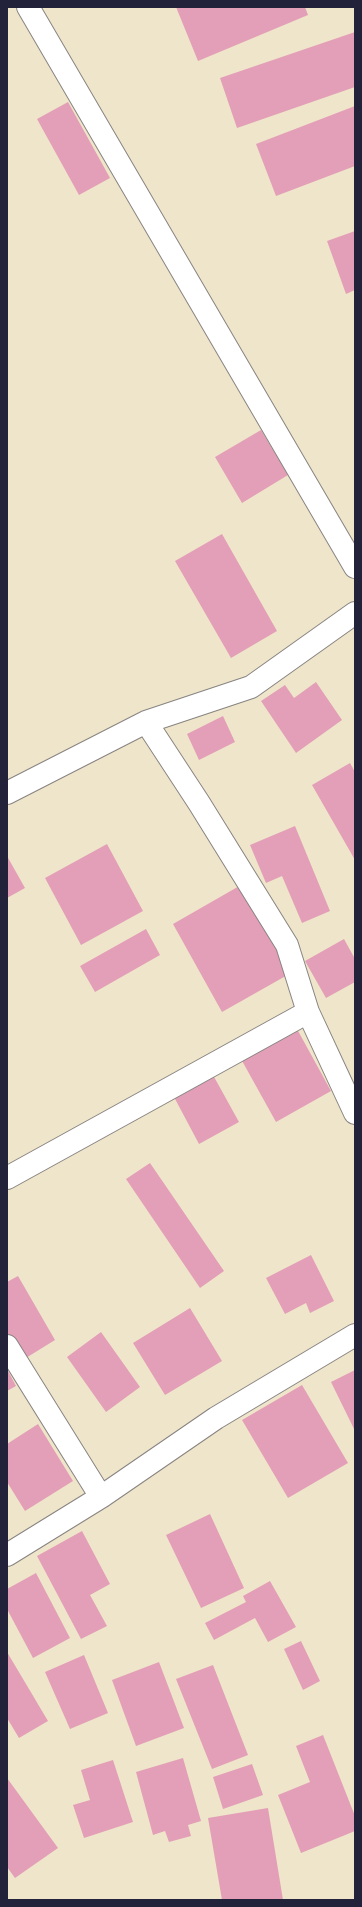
<!DOCTYPE html>
<html>
<head>
<meta charset="utf-8">
<style>
	body { margin:0 }
	#map { position:relative; width:362px; height:1907px; overflow:hidden; background:#efe5ca; font-family:Mynerve,sans-serif }
	canvas { display:block }
	.frame { position:absolute; inset:0; border:8px solid #22223b; pointer-events:none }
</style>
</head>
<body>
<div id="map">
<canvas width="362" height="1907"></canvas>
<div class="frame"></div>
</div>
<script>
const ctx = document.querySelector('canvas').getContext('2d');
ctx.lineJoin = 'round';
function fill(path, color) { ctx.fillStyle = color; ctx.fill(path, 'evenodd'); }
function strokePath(path, color, width, dash) { ctx.strokeStyle = color; ctx.lineWidth = width; ctx.lineCap = dash ? 'butt' : 'round'; ctx.setLineDash(dash || []); ctx.stroke(path); }
fill(new Path2D(`
	M 176,7 L 305,7 L 308,15 L 198,61 Z
	M 355,32 L 355,87 L 237,128 L 220,78 Z
	M 68,102 L 110,178 L 79,195 L 37,119 Z
	M 355,106 L 355,166 L 276,196 L 256,144 Z
	M 355,231 L 355,290 L 346,294 L 327,241 Z
	M 261,430 L 288,475 L 242,503 L 215,457 Z
	M 222,534 L 277,631 L 231,658 L 175,561 Z
	M 316,682 L 342,720 L 296,753 L 261,701 L 285,685 L 294,698 Z
	M 223,716 L 235,742 L 199,760 L 187,734 Z
	M 350,763 L 355,772 L 355,860 L 312,785 Z
	M 295,826 L 330,911 L 302,923 L 282,876 L 266,883 L 250,845 Z
	M 107,844 L 143,911 L 81,945 L 45,878 Z
	M 7,856 L 25,888 L 7,898 Z
	M 241,885 L 291,973 L 222,1012 L 173,924 Z
	M 146,929 L 160,955 L 95,992 L 80,966 Z
	M 344,939 L 355,959 L 355,982 L 326,998 L 305,961 Z
	M 297,1029 L 331,1091 L 276,1122 L 241,1059 Z
	M 213,1075 L 239,1122 L 199,1144 L 174,1097 Z
	M 150,1163 L 224,1271 L 200,1288 L 126,1179 Z
	M 311,1255 L 334,1301 L 310,1313 L 306,1303 L 285,1314 L 266,1278 Z
	M 18,1276 L 55,1340 L 21,1361 L 7,1338 L 7,1282 Z
	M 190,1308 L 222,1361 L 165,1395 L 133,1343 Z
	M 101,1332 L 140,1387 L 106,1412 L 67,1357 Z
	M 7,1369 L 16,1386 L 7,1391 Z
	M 355,1370 L 355,1431 L 331,1382 Z
	M 302,1385 L 348,1463 L 288,1498 L 242,1420 Z
	M 38,1424 L 73,1481 L 25,1511 L 7,1482 L 7,1444 Z
	M 210,1514 L 244,1588 L 201,1608 L 166,1535 Z
	M 82,1531 L 110,1584 L 90,1595 L 107,1626 L 81,1639 L 37,1556 Z
	M 36,1573 L 70,1638 L 33,1658 L 7,1609 L 7,1589 Z
	M 270,1581 L 296,1627 L 268,1642 L 255,1618 L 214,1640 L 205,1623 L 246,1602 L 243,1596 Z
	M 301,1641 L 320,1681 L 303,1690 L 284,1649 Z
	M 7,1652 L 48,1721 L 19,1738 L 7,1718 Z
	M 84,1655 L 108,1713 L 70,1729 L 45,1672 Z
	M 159,1662 L 184,1728 L 136,1746 L 112,1680 Z
	M 213,1665 L 248,1755 L 212,1769 L 176,1679 Z
	M 323,1735 L 355,1816 L 355,1831 L 301,1853 L 278,1795 L 310,1782 L 296,1746 Z
	M 183,1758 L 201,1821 L 188,1825 L 191,1836 L 169,1842 L 165,1831 L 153,1835 L 136,1772 Z
	M 113,1760 L 133,1822 L 84,1838 L 73,1805 L 90,1800 L 81,1770 Z
	M 252,1764 L 263,1795 L 223,1809 L 213,1777 Z
	M 7,1778 L 58,1848 L 15,1878 L 7,1867 Z
	M 268,1808 L 283,1900 L 222,1900 L 208,1818 Z`), '#e39fb7');
const minor = new Path2D(`
	M 28,7 L 355,567
	M 146,722 L 199,803 L 287,945 L 308,1012 L 355,1113
	M 7,793 L 146,722 L 251,687 L 355,613
	M 7,1178 L 308,1012
	M 7,1346 L 101,1497
	M 7,1555 L 101,1497 L 216,1418 L 355,1335`);
strokePath(minor, '#888482', 24);
strokePath(minor, '#fff', 22);
</script>
</body>
</html>
